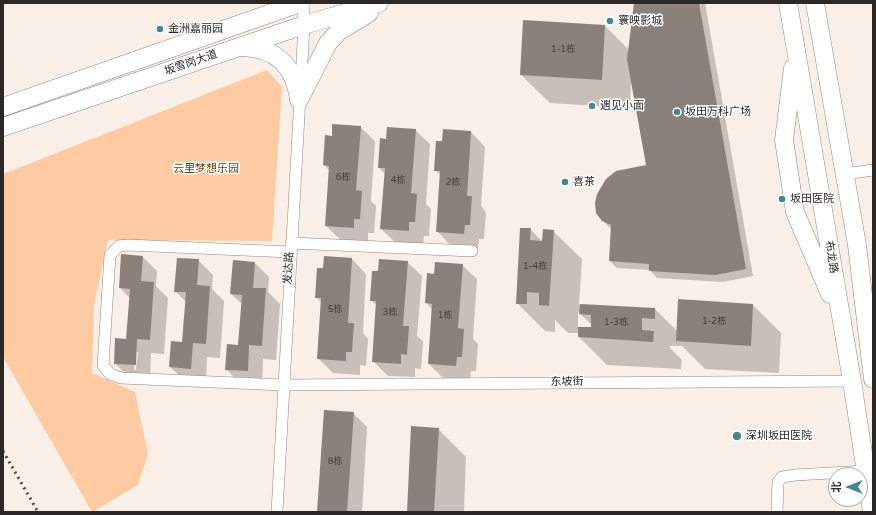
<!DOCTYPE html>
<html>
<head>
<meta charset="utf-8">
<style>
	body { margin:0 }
	#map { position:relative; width:876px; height:515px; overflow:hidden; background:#faefe7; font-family:"Varela Round","Noto Sans SC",sans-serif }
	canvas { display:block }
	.frame { position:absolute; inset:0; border:4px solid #2b2825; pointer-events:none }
	.north { position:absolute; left:828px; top:467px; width:40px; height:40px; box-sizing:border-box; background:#fff; border:1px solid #aaa9a8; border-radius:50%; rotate:270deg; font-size:11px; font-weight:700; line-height:16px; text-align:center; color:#2b2825 }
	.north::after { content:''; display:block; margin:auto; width:14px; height:18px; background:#40888e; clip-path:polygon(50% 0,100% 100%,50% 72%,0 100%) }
</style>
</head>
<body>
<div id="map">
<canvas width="876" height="515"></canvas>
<div class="frame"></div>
<div class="north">北</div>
</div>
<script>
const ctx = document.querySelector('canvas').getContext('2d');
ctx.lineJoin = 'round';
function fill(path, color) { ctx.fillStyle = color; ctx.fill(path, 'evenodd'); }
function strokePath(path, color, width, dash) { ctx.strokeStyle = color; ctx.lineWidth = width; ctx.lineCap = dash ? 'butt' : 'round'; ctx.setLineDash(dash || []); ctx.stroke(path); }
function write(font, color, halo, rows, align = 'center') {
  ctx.font = font + ' "Varela Round","Noto Sans SC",sans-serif'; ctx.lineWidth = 3; ctx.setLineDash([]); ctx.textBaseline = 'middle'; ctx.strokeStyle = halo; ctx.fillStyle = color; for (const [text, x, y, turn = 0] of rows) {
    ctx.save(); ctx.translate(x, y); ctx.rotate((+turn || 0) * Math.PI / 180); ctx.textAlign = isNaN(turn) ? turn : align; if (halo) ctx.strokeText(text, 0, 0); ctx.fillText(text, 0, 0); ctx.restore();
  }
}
fill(new Path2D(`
	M 267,70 L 282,87 L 272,241 L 108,240 L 94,305 L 92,373 L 135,392 L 148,454 L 138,485 L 92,512 L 3,357 L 3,174 Z`), '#fdcaa1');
fill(new Path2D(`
	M 635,3 L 705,3 L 753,276 L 723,282 L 657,278 L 650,270 L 617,268 L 610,261 L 611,229 L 599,217 L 596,208 L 647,166 L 631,82 L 630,108 L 550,103 L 521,75 L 605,26 L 629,50 Z
	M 360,127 L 375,141 L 371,201 L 376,206 L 374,233 L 368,233 L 368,242 L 341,240 L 326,226 L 330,171 L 324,165 L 332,137 Z
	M 415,130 L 430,144 L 426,204 L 431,209 L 429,236 L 424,236 L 423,245 L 396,243 L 381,229 L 385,174 L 379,168 L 387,140 Z
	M 471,132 L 485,147 L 481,206 L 486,212 L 484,239 L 479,239 L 478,248 L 451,246 L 437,231 L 441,176 L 435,170 L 443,142 Z
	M 530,229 L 543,242 L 553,231 L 582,259 L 579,305 L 655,309 L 677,331 L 753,305 L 781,333 L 779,373 L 705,369 L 682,346 L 670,346 L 670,348 L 682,360 L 681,369 L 607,365 L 579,337 L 579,333 L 568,333 L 555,320 L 555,332 L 545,331 L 517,303 ZM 578,312 L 592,325 L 592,328 L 578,327 Z
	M 143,257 L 157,271 L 156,286 L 168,298 L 164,354 L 151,353 L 150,379 L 129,378 L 115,363 L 127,340 L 130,298 L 120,288 ZM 136,352 L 138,352 L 136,370 L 134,370 Z
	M 325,257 L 352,259 L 366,274 L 363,333 L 368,339 L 366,366 L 360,365 L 360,375 L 333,373 L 318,358 L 322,303 L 316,297 L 324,269 Z
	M 198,260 L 213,275 L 212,289 L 224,301 L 220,358 L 207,357 L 206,383 L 185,381 L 170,367 L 183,343 L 186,302 L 175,291 Z
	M 407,262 L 422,276 L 417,336 L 423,341 L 421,369 L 415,368 L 415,377 L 388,376 L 373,361 L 377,306 L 371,300 L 379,272 Z
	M 255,263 L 269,277 L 268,292 L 280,304 L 276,360 L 263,359 L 262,385 L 241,384 L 226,369 L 239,346 L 242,304 L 231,294 Z
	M 462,265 L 477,279 L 473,339 L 478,344 L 476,371 L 471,371 L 470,380 L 443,378 L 429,364 L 432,309 L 426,303 L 435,275 Z
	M 353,413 L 367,427 L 362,512 L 318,512 Z
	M 438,429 L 466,457 L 464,512 L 408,512 Z`), '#0003');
fill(new Path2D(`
	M 634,3 L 699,3 L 746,269 L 715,275 L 649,271 L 649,264 L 609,261 L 611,225 L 602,221 L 596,213 L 595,203 L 597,194 L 606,179 L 616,171 L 646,165 L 627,59 Z
	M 523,20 L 605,25 L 602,80 L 520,75 Z
	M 332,124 L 361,126 L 356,190 L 362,191 L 360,219 L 354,219 L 354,228 L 325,226 L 329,166 L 323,165 L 325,135 L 332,136 Z
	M 387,127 L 416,129 L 411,193 L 417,194 L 415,222 L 409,222 L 409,231 L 380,229 L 385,168 L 378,168 L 380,138 L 386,139 Z
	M 443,129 L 471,131 L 467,196 L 472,196 L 470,225 L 465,225 L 464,234 L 436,232 L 440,171 L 434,171 L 436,141 L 442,141 Z
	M 520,228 L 531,228 L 530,240 L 542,241 L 543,229 L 554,230 L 549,306 L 539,305 L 539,293 L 527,292 L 527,304 L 516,304 Z
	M 121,254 L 143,256 L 141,281 L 154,282 L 150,340 L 137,339 L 136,365 L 114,364 L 115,338 L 126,339 L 130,289 L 119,288 Z
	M 324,256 L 352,258 L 348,323 L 354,323 L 352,352 L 346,352 L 346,361 L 317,359 L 321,298 L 315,298 L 317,268 L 323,268 Z
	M 177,258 L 199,259 L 197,285 L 210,286 L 206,344 L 193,343 L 191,369 L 169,367 L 171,341 L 182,342 L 186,292 L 174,292 Z
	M 379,259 L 408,261 L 403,326 L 409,326 L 407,355 L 401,354 L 401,364 L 372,362 L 376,301 L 370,301 L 372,271 L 378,271 Z
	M 233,260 L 255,262 L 253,288 L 266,288 L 262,346 L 249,345 L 248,371 L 225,370 L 227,344 L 238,345 L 242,295 L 230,294 Z
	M 435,262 L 463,264 L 458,328 L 464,329 L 462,357 L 457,357 L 456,366 L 428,364 L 432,304 L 425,303 L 427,273 L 434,274 Z
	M 678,299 L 753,304 L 751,346 L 676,341 Z
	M 580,304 L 655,308 L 655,319 L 642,318 L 642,330 L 654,331 L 653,342 L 578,337 L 578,327 L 591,327 L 591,315 L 579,314 Z
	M 324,410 L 354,412 L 347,512 L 317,512 Z
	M 411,426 L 439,428 L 434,512 L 407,512 Z`), '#8a817a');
const street = new Path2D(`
	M 845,174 L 873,170
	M 291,243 L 472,251
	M 290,252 L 127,245 L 119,246 L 110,255 L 103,365 L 110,374 L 121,378 L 283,385 L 852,381
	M 277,512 L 304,25 L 303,3
	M 777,512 L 778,482 L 782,477 L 795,475 L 865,471`);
const primary = new Path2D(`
	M 788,3 L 852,381 L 872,512
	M 815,3 L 857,245 L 873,379
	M 242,47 C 276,48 295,66 299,100
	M 793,68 L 784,140 L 795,212 L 830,294
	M 299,100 L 328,43 L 339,31 L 369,13
	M 3,107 L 300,3
	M 3,127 L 304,25 L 379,3`);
strokePath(street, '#8f867f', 12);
strokePath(primary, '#8f867f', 19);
strokePath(street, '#fff', 11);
strokePath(primary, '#fff', 18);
strokePath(new Path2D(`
	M 3,451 L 38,512`), '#4e4945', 3, [2, 4]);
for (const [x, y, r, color] of [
	[610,21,4,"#40888e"],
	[160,29,4,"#40888e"],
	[592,106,4,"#40888e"],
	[677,112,4,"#40888e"],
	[565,182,4,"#40888e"],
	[782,199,4,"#40888e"],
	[737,436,5,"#40888e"]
]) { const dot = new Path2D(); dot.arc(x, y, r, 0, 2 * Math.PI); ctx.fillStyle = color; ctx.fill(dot); strokePath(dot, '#fff', 1.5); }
write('9px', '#433e3a', null, [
	["1-1栋",563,50],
	["6栋",343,178],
	["4栋",398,181],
	["2栋",453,183],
	["1-4栋",535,267],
	["5栋",335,310],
	["3栋",390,313],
	["1栋",445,316],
	["1-2栋",714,322],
	["1-3栋",616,323],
	["8栋",335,462]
]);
write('11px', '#2b2825', '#fff', [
	["寰映影城",618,21],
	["金洲嘉丽园",168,29],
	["遇见小面",600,106],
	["坂田万科广场",685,112],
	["喜茶",573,182],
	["坂田医院",790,199],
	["深圳坂田医院",746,436]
], 'left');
write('11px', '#2b2825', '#fff', [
	["坂雪岗大道",191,63,-19],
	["布龙路",831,257,81],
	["发达路",289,268,-87],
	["东坡街",567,382,-1]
]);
write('11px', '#714112', '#fff', [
	["云里梦想乐园",206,169]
]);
</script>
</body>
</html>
